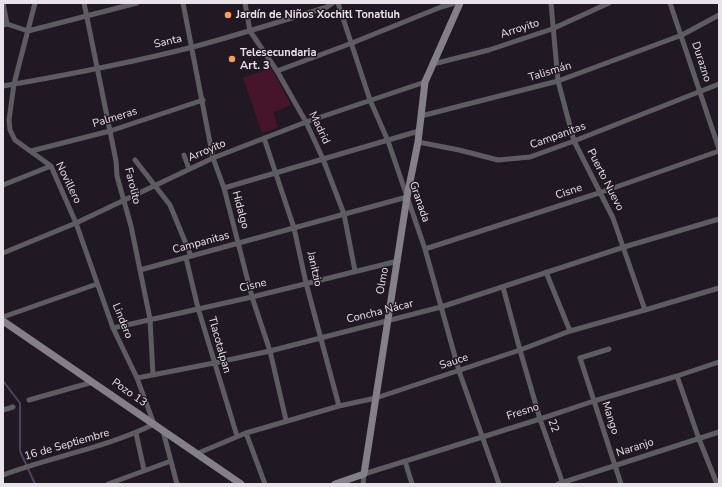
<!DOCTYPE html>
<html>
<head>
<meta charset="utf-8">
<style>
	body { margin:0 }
	#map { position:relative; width:722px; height:487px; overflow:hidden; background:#201823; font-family:"Nunito Sans",sans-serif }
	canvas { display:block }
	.frame { position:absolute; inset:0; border:4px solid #e8e2ea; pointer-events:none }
</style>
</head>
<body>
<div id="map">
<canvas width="722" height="487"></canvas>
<div class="frame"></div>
</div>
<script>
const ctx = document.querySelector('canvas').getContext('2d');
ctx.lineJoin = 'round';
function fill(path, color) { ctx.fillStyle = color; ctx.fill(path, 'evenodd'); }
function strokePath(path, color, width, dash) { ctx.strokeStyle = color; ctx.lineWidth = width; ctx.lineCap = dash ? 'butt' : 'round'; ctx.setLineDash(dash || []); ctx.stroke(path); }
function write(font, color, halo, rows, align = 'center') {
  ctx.font = font + ' "Nunito Sans",sans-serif'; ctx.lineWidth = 3; ctx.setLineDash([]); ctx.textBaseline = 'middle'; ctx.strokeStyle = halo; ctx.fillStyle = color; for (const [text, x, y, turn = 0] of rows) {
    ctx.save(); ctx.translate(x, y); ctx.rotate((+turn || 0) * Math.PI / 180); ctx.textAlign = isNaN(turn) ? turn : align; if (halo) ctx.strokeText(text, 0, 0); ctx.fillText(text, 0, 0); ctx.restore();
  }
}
fill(new Path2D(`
	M 271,68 L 291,105 L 273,112 L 278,127 L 262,133 L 243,78 Z`), '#47152a');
strokePath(new Path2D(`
	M 3,381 L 20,403 L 20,451 L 35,484`), '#494560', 2);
strokePath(new Path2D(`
	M 3,3 L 7,24
	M 84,3 L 110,131 L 116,161 L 117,176 L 131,226 L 150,319 L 153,375
	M 183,3 L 213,158 L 224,188 L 252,297 L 270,351 L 286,420
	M 245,3 L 250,31 L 277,71 L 306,122 L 323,159 L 344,214 L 355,271
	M 338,3 L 370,100 L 388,141 L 425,249 L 459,371 L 499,484
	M 551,3 L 558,81 L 574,141 L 613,218 L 645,310
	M 670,3 L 719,149
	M 3,25 L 7,24 L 28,31 L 137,3
	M 433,64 L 489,50 L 552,29 L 609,3
	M 277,71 L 352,43 L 441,7 L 455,3
	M 3,86 C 67,75 130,63 193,47 C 238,35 282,21 327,7 L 333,3
	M 421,116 L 558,81 L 682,35 L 719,15
	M 264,138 L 294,228 L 306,283 L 339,406
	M 418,142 L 459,150 L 498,160 L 530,157 L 574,141 L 719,84
	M 31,151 L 110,131 L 203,100
	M 184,155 L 189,169
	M 135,160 L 170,205 L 191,256
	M 3,185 L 51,166
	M 224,188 L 419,131
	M 425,249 L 599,193 L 719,151
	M 3,253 L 76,223 L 213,158 L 306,122 L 425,82
	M 186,258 L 198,308 L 237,436
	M 140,270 L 407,197
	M 546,272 L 570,331
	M 503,287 L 520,350 L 540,419 L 563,484
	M 3,317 L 97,284
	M 113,328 L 252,297 L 398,261
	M 609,349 L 580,358 L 621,484
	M 677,376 L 699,439 L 717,484
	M 137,378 L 214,363 L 270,351 L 441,307 L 624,247 L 719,219
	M 29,400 L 93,382
	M 3,410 L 13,407
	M 163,431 L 177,484
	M 136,433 L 144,470
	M 246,433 L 265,484
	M 196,454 L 246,433 L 339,406 L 376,398 L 520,350 L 570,331 L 645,310 L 719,288
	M 405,461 L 412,484
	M 3,475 C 53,456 106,448 154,424 L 137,378 L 113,328 L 76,223 L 51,166 L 15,140 L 10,130 L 9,120 L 14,84 L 35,3
	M 108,484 L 171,461
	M 363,484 L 364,474 L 540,419 L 594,401 L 677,376 L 719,362
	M 558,484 L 719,432`), '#5d5c62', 5);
strokePath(new Path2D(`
	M 3,321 L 241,484
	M 335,484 L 364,474 L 407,197 L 418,142 L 425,82 L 460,3`), '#83808a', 7);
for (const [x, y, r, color] of [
	[228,15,4,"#fc9d54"],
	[232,59,4,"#fc9d54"]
]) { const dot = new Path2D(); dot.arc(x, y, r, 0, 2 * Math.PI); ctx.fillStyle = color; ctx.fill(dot); strokePath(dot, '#201823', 1.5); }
write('bold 11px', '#e8e2ea', '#201823', [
	["Jardín de Niños Xochitl Tonatiuh",236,15],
	["Telesecundaria",240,53],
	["Art. 3",240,66]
], 'left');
write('11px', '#e8e2ea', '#201823', [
	["Arroyito",520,29,-18],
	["Santa",168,42,-13],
	["Durazno",701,62,72],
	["Talismán",550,72,-17],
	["Palmeras",115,118,-17],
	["Madrid",319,128,64],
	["Campanitas",558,136,-20],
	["Arroyito",207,151,-23],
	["Puerto Nuevo",605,180,63],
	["Novillero",68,183,64],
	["Farolito",132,186,76],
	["Cisne",569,192,-18],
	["Granada",419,202,71],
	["Hidalgo",240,210,75],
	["Campanitas",201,243,-15],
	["Janitzio",314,269,77],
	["Olmo",383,281,-80],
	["Cisne",253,286,-13],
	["Concha Nácar",380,312,-14],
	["Lindero",122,321,68],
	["Tlacotalpan",219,345,74],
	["Sauce",454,362,-18],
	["Pozo 13",129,393,35],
	["Fresno",523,412,-18],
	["Mango",610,418,72],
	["22",553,426,71],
	["16 de Septiembre",67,445,-16],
	["Naranjo",635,448,-18]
]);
</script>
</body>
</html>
